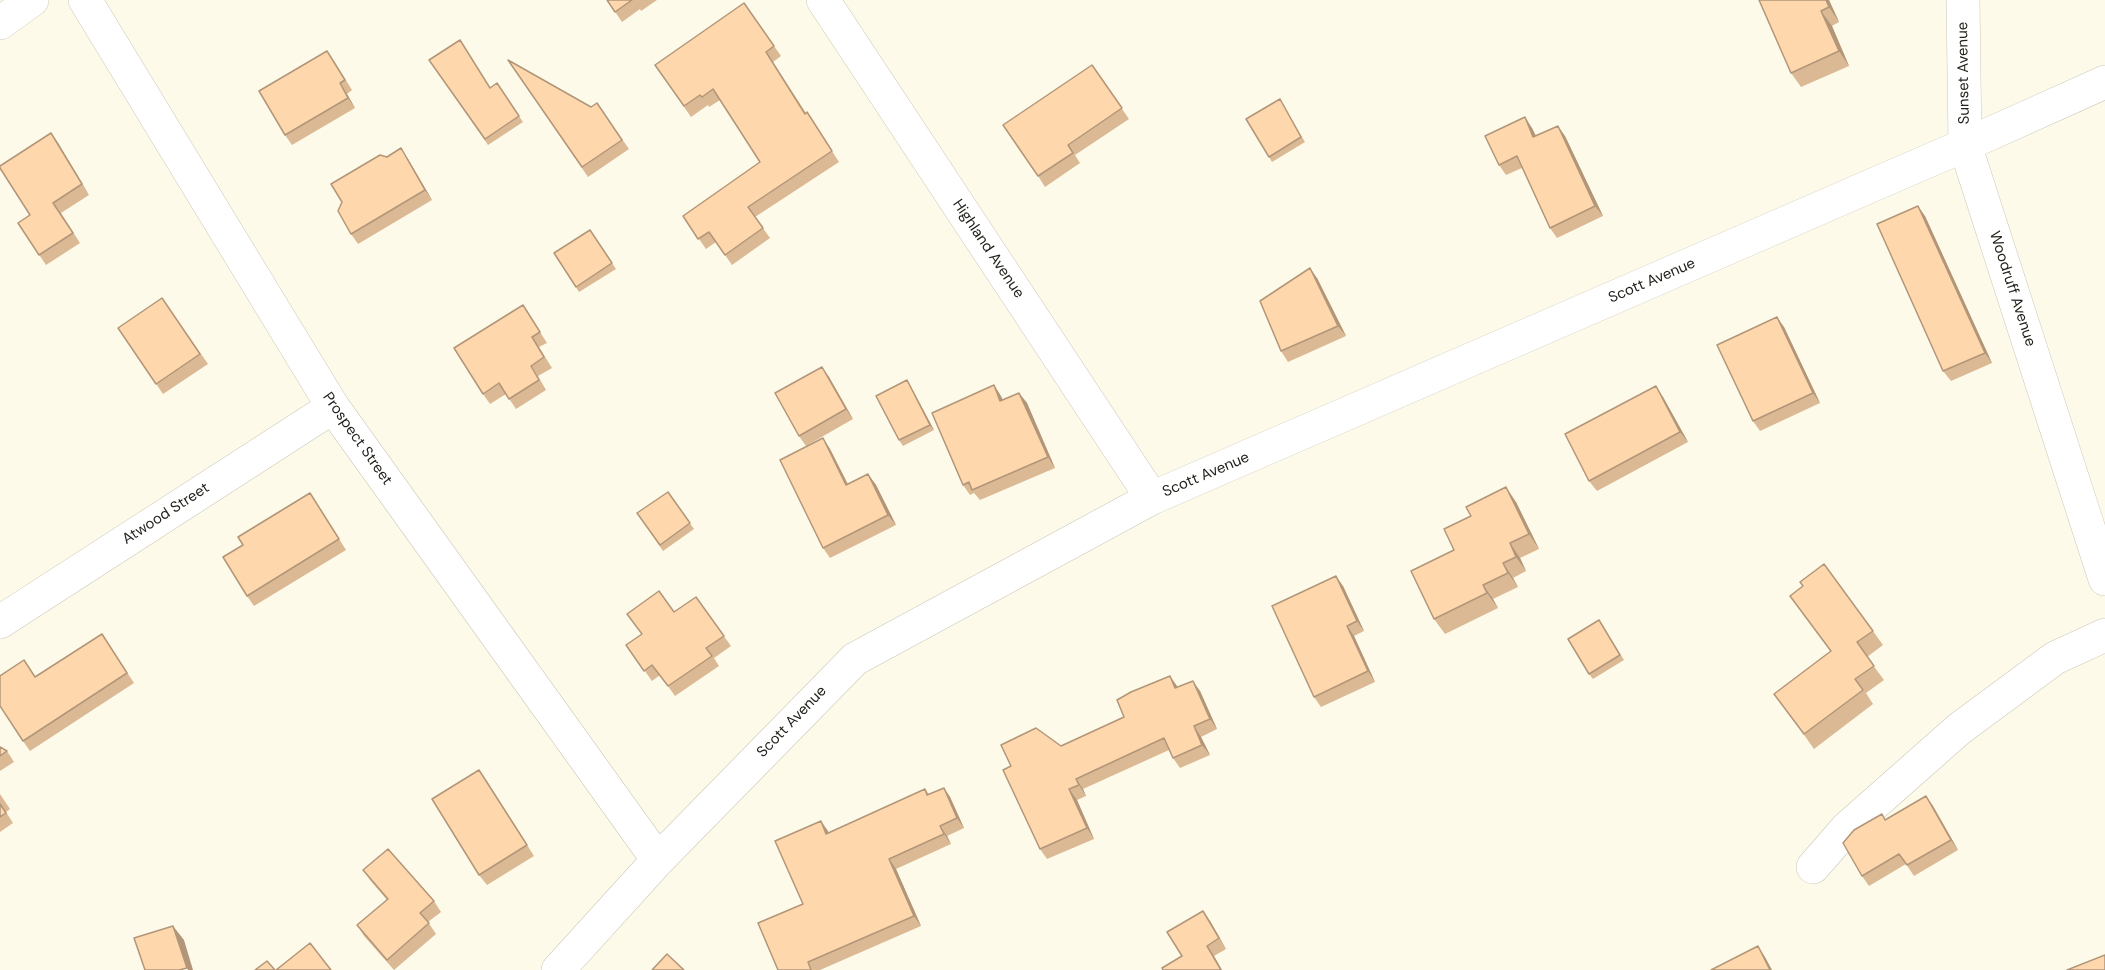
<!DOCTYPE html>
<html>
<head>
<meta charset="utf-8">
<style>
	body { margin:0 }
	canvas { display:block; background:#fefae9 }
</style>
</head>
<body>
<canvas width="2105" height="970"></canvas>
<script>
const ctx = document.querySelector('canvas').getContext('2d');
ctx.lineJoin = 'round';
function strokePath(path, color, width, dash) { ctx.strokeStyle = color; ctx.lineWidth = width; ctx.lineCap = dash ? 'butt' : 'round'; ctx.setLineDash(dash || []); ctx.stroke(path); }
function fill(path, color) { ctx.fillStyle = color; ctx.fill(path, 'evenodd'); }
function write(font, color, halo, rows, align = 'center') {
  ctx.font = font + ' "DM Sans",sans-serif'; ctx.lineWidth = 6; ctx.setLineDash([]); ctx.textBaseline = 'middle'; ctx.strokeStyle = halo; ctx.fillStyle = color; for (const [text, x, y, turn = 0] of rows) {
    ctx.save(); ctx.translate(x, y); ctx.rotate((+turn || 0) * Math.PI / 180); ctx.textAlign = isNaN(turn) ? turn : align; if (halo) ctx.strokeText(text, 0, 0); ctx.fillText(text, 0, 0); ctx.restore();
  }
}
const minor = new Path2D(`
	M 85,0 L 333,407 L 658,860
	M 823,0 L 1152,498
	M 1963,0 L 1965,145 L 2105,579
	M 0,23 L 32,0
	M 0,622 L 333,407
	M 1813,867 L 1847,828 L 1959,729 L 2055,658 L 2105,635
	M 558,970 L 658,860 L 855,659 L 1152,498 L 1965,145 L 2105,82`);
strokePath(minor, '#ccc8b8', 34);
strokePath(minor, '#fff', 33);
fill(new Path2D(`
	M 607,0 L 657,0 L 641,11 L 640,9 L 622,22 Z
	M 1759,0 L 1829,0 L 1839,22 L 1832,26 L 1849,66 L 1801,87 L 1791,73 Z
	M 744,3 L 781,56 L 773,62 L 806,113 L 814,123 L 839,162 L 755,217 L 770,238 L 732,265 L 716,242 L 706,249 L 683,216 L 760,162 L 720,100 L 709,107 L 708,105 L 691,117 L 655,65 Z
	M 429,60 L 490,88 L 497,83 L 523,122 L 488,145 Z
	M 508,60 L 591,107 L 597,103 L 629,149 L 588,177 Z
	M 334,61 L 352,90 L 347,94 L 355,108 L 292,145 L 285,135 Z
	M 1092,65 L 1129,119 L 1075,155 L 1080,163 L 1045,187 L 1038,176 Z
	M 1283,104 L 1305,142 L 1272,162 L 1269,157 Z
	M 1532,128 L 1536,136 L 1565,136 L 1603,216 L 1557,238 L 1550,228 L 1522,168 L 1506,175 L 1499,165 Z
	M 58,143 L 89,195 L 61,213 L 80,243 L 46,265 L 18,223 L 30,215 Z
	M 387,157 L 408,159 L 432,200 L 358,244 L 351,234 Z
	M 1925,216 L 1992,363 L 1951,381 L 1943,371 Z
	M 590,230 L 616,269 L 579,292 L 554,253 Z
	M 1317,278 L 1346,336 L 1288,362 L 1281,351 Z
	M 162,298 L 208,364 L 163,394 L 118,328 Z
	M 523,305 L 547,343 L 539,347 L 552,368 L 538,376 L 546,390 L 516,409 L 506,394 L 490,404 L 483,394 Z
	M 1784,327 L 1820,403 L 1760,431 L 1753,421 Z
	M 822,367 L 829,377 L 853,419 L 806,446 L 799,436 Z
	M 907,380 L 910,385 L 934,430 L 903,446 L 899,440 Z
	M 994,385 L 1003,400 L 1019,393 L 1027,403 L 1055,468 L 980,500 L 974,493 L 970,495 L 963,485 Z
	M 1663,397 L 1688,442 L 1597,491 L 1589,481 Z
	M 823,438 L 830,449 L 848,484 L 868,474 L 876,485 L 896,525 L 830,558 L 823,548 Z
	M 668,492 L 694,529 L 663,551 L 637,513 Z
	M 310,493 L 346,550 L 254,606 L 247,596 L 243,545 Z
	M 1516,502 L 1539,549 L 1520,558 L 1526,571 L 1513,578 L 1518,587 L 1493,599 L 1498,608 L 1445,634 L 1434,619 L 1454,550 L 1471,516 Z
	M 1343,586 L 1364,631 L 1354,636 L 1375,682 L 1321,707 L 1314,697 Z
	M 1790,596 L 1873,631 L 1883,645 L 1867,657 L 1884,680 L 1866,693 L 1873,704 L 1814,749 L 1785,708 L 1831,652 Z
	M 696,597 L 731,646 L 714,658 L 719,666 L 675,696 L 660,675 L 652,681 L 626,645 Z
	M 1599,620 L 1624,660 L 1593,679 L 1589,674 Z
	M 102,634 L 134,683 L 30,751 L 23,741 L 35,677 Z
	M 1178,687 L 1200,691 L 1217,729 L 1201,737 L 1210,755 L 1180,768 L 1173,758 L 1169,750 L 1083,789 L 1086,796 L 1077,800 L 1094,839 L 1047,859 L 1040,849 L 1061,746 L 1124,717 Z
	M 0,747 L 7,751 L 14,762 L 0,771 Z
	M 486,780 L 534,856 L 487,885 L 479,875 Z
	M 944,788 L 950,797 L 964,828 L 947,836 L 951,844 L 896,869 L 921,926 L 820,970 L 778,970 L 803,904 L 828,833 L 925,789 L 929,794 Z
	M 0,794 L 10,809 L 6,812 L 13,823 L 0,832 Z
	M 1926,796 L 1933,806 L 1958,850 L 1914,876 L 1906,864 L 1869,886 L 1862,876 L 1886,820 Z
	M 363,870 L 434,901 L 441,912 L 428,922 L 436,934 L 394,970 L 364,936 L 357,925 L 387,900 L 370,880 Z
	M 1210,921 L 1226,949 L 1214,956 L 1182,956 Z`), '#dbb995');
fill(new Path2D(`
	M 1826,0 L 1829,0 L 1839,22 L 1829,7 Z
	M 1821,11 L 1832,26 L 1849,66 L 1839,51 Z
	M 340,83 L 347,94 L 355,108 L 348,98 Z
	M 1525,117 L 1532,128 L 1541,147 L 1533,137 Z
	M 1558,126 L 1565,136 L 1603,216 L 1595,206 Z
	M 51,133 L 58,143 L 89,195 L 82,184 Z
	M 401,148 L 408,159 L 432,200 L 425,190 Z
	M 1918,206 L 1925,216 L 1992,363 L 1985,353 Z
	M 1310,268 L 1317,278 L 1346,336 L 1338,326 Z
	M 1777,317 L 1784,327 L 1820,403 L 1813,393 Z
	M 822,367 L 829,377 L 853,419 L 846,409 Z
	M 907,380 L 910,385 L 934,430 L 930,425 Z
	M 994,385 L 1001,396 L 1007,411 L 1000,401 Z
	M 1656,386 L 1663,397 L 1688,442 L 1680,432 Z
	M 1019,393 L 1027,403 L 1055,468 L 1048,457 Z
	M 823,438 L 830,449 L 853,495 L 846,485 Z
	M 868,474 L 876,485 L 896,525 L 888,515 Z
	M 1506,487 L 1516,502 L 1539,549 L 1529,534 Z
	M 1510,543 L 1520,558 L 1526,571 L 1516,557 Z
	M 1503,563 L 1513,578 L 1518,587 L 1508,573 Z
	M 1336,576 L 1343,586 L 1364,631 L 1357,621 Z
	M 1483,585 L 1493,599 L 1498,608 L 1487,593 Z
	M 1347,626 L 1354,636 L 1375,682 L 1368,671 Z
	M 1170,676 L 1177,686 L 1183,699 L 1175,688 Z
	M 1193,681 L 1200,691 L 1217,729 L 1210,719 Z
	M 1194,726 L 1201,737 L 1210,755 L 1202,745 Z
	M 479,770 L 486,780 L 534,856 L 527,845 Z
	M 1076,779 L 1083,789 L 1086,796 L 1079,785 Z
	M 944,788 L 950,797 L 964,828 L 957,818 Z
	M 1069,789 L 1077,800 L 1094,839 L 1087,828 Z
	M 1926,796 L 1933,806 L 1958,850 L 1951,840 Z
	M 821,821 L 828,831 L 833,844 L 826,834 Z
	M 940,826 L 947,836 L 951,844 L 944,834 Z
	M 889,859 L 896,869 L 921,926 L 914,916 Z
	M 1203,911 L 1210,921 L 1226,949 L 1219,938 Z
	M 173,926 L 184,940 L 193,970 L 188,970 L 187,968 Z
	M 1207,946 L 1214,956 L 1222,970 L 1221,970 Z
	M 1758,946 L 1765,957 L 1772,970 L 1770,970 Z`), '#b29679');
const building = new Path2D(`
	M 607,0 L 632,0 L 615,12 Z
	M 1759,0 L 1826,0 L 1829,7 L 1821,11 L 1839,51 L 1791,73 Z
	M 744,3 L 774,46 L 766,52 L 805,114 L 807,112 L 832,151 L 748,207 L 763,228 L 725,255 L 709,232 L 698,239 L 683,216 L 760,162 L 713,89 L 702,97 L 700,95 L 684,106 L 655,65 Z
	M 460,40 L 490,88 L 497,83 L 519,116 L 485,139 L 429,60 Z
	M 327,51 L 345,80 L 340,83 L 348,98 L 285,135 L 259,91 Z
	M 508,60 L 591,107 L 597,103 L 622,140 L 582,167 Z
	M 1092,65 L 1122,108 L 1068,145 L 1073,153 L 1038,176 L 1003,125 Z
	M 1280,99 L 1301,137 L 1269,157 L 1246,119 Z
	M 1525,117 L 1533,137 L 1558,126 L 1595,206 L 1550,228 L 1517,156 L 1499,165 L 1485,136 Z
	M 51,133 L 82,184 L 53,203 L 73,233 L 39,255 L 18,223 L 30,215 L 0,168 L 0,166 Z
	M 401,148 L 425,190 L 351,234 L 338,211 L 342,202 L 331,184 L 380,155 L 387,157 Z
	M 1918,206 L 1985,353 L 1943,371 L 1877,224 Z
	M 590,230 L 612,263 L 576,287 L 554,253 Z
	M 1310,268 L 1338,326 L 1281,351 L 1260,301 Z
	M 162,298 L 200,354 L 156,384 L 118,328 Z
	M 523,305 L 540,332 L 532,337 L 544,357 L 531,366 L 539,380 L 509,399 L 499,383 L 483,394 L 454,348 Z
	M 1777,317 L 1813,393 L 1753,421 L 1717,345 Z
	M 822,367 L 846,409 L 799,436 L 775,393 Z
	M 907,380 L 930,425 L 899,440 L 876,396 Z
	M 994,385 L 1000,401 L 1019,393 L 1048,457 L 972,490 L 969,482 L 963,485 L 932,413 Z
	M 1656,386 L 1680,432 L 1589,481 L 1565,434 Z
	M 823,438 L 846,485 L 868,474 L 888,515 L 823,548 L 780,460 Z
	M 1506,487 L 1529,534 L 1510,543 L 1516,557 L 1503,563 L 1508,573 L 1483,585 L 1487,593 L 1434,619 L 1411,571 L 1454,550 L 1444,529 L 1471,516 L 1466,507 Z
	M 668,492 L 690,523 L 660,545 L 637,513 Z
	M 310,493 L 339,539 L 247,596 L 223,557 L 243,545 L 238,537 Z
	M 1824,564 L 1873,631 L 1857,642 L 1874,666 L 1855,679 L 1863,690 L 1804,734 L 1774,694 L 1831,651 L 1790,596 L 1803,586 L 1800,582 Z
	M 1336,576 L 1357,621 L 1347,626 L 1368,671 L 1314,697 L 1272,606 Z
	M 659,591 L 674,612 L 696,597 L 724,636 L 706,648 L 712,656 L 668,686 L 652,665 L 644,671 L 626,645 L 642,634 L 627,614 Z
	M 1599,620 L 1620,655 L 1589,674 L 1568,639 Z
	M 102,634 L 127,673 L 23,741 L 0,706 L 0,676 L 24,660 L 35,677 Z
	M 1170,676 L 1175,688 L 1193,681 L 1210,719 L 1194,726 L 1202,745 L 1173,758 L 1164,738 L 1076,779 L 1079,785 L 1069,789 L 1087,828 L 1040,849 L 1003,770 L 1011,766 L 1001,745 L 1036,728 L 1061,746 L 1124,717 L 1117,700 L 1131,692 Z
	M 0,747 L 7,751 L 0,756 Z
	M 479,770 L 527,845 L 479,875 L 432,799 Z
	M 944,788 L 957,818 L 940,826 L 944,834 L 889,859 L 914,916 L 808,962 L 811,970 L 778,970 L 758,923 L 803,904 L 775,841 L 821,821 L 826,834 L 925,789 L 927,795 Z
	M 1926,796 L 1951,840 L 1907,865 L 1899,854 L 1862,876 L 1843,843 L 1854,830 L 1882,814 L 1885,820 Z
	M 0,804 L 6,813 L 0,817 Z
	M 388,849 L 434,901 L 420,913 L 429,923 L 387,960 L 357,925 L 388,899 L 363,870 Z
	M 1203,911 L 1219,938 L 1207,946 L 1221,970 L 1163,970 L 1162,968 L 1182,956 L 1167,932 Z
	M 173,926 L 187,968 L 179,970 L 145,970 L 134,938 Z
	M 310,943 L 331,970 L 276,970 Z
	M 1758,946 L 1770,970 L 1711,970 Z
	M 667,954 L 684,970 L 652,970 Z
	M 2105,955 L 2105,970 L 2067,970 Z
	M 267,961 L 275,970 L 255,970 Z`);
fill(building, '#ffd7ad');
strokePath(building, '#b29679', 1.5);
write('15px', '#24221c', '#fff', [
	["Sunset Avenue",1964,73,-91],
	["Highland Avenue",988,249,56],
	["Scott Avenue",1652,281,-23],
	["Woodruff Avenue",2012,289,72],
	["Prospect Street",357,439,55],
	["Scott Avenue",1206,475,-23],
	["Atwood Street",166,514,-33],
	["Scott Avenue",792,722,-46]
]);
</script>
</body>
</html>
